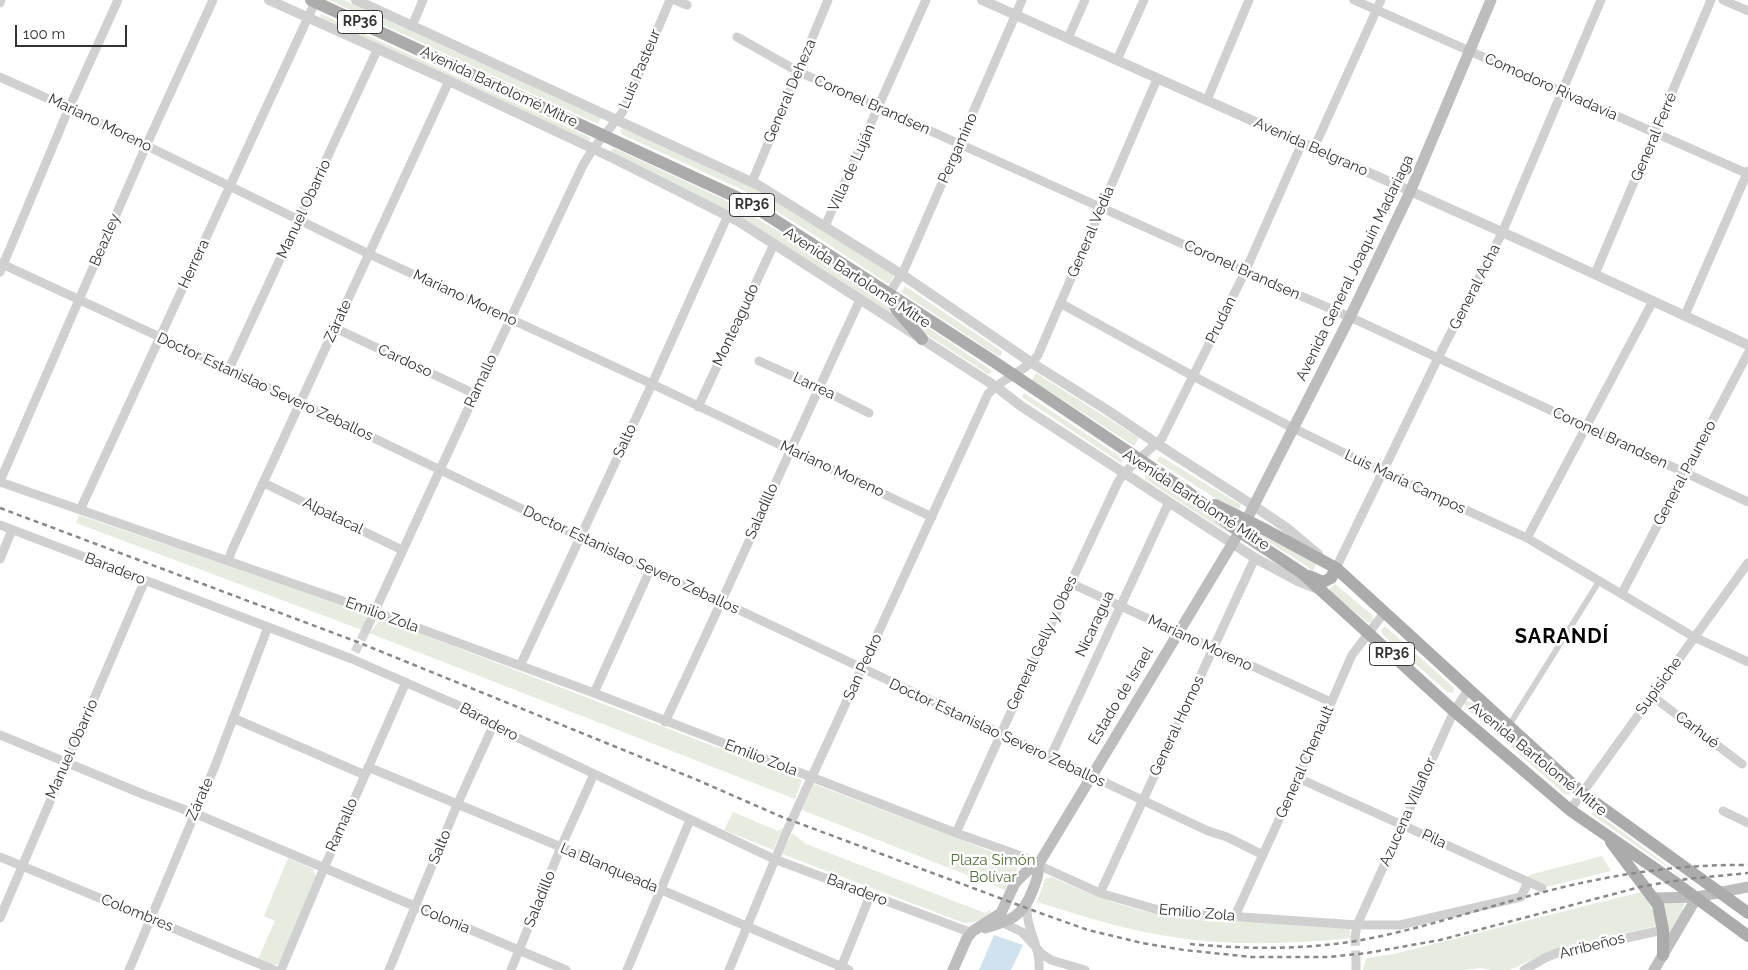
<!DOCTYPE html>
<html>
<head>
<meta charset="utf-8">
<style>
	body { margin:0 }
	#map { position:relative; width:1748px; height:970px; overflow:hidden; background:#fff; font-family:Raleway,sans-serif }
	canvas { display:block }
	.scale { position:absolute; left:15px; top:25px; width:112px; height:22px; box-sizing:border-box; border:2px solid #333; border-top:0; padding-left:6px; font-size:15px; line-height:18px; white-space:nowrap; color:#333; -webkit-text-stroke:4px #fff; paint-order:stroke }
</style>
</head>
<body>
<div id="map">
<canvas width="1748" height="970"></canvas>
<div class="scale">100 m</div>
</div>
<script>
const ctx = document.querySelector('canvas').getContext('2d');
ctx.lineJoin = 'round';
function fill(path, color) { ctx.fillStyle = color; ctx.fill(path, 'evenodd'); }
function strokePath(path, color, width, dash) { ctx.strokeStyle = color; ctx.lineWidth = width; ctx.lineCap = dash ? 'butt' : 'round'; ctx.setLineDash(dash || []); ctx.stroke(path); }
function write(font, color, halo, rows, align = 'center') {
  ctx.font = font + ' Raleway,sans-serif'; ctx.lineWidth = 5; ctx.setLineDash([]); ctx.textBaseline = 'middle'; ctx.strokeStyle = halo; ctx.fillStyle = color; for (const [text, x, y, turn = 0] of rows) {
    ctx.save(); ctx.translate(x, y); ctx.rotate((+turn || 0) * Math.PI / 180); ctx.textAlign = isNaN(turn) ? turn : align; if (halo) ctx.strokeText(text, 0, 0); ctx.fillText(text, 0, 0); ctx.restore();
  }
}
fill(new Path2D(`
	M 329,0 L 344,0 L 601,118 L 598,124 Z
	M 321,14 L 591,138 L 588,142 L 320,17 Z
	M 623,128 L 749,186 L 824,229 L 894,275 L 890,283 L 887,283 L 819,238 L 745,191 L 621,134 L 620,130 Z
	M 614,148 L 725,200 L 773,228 L 871,291 L 881,299 L 898,319 L 770,236 L 611,154 L 611,150 Z
	M 905,286 L 1002,351 L 1002,355 L 998,356 L 901,292 Z
	M 899,308 L 991,370 L 991,373 L 988,374 L 912,325 Z
	M 1036,373 L 1139,438 L 1134,446 L 1032,380 Z
	M 1024,393 L 1124,459 L 1121,463 L 1022,397 Z
	M 1160,456 L 1241,505 L 1237,512 L 1157,461 Z
	M 1145,473 L 1225,527 L 1223,530 L 1145,479 Z
	M 79,515 L 368,614 L 362,630 L 76,523 Z
	M 1260,530 L 1318,560 L 1313,571 C 1295,557 1275,547 1257,534 Z
	M 1335,584 L 1372,615 L 1373,621 L 1368,623 L 1331,592 L 1330,589 Z
	M 382,619 L 802,780 L 795,799 L 369,633 Z
	M 1386,627 L 1453,687 L 1454,691 L 1452,693 L 1447,692 L 1382,634 L 1382,628 Z
	M 1466,701 L 1471,702 L 1570,789 L 1571,794 L 1566,795 L 1466,708 L 1464,702 Z
	M 814,784 L 1019,862 L 1013,880 L 1005,890 L 802,810 Z
	M 1594,811 L 1703,892 L 1591,814 Z
	M 733,812 L 778,831 L 783,828 L 773,850 L 724,830 Z
	M 792,833 L 806,844 L 985,913 L 992,909 C 985,919 977,923 964,923 L 782,854 Z
	M 1602,856 L 1611,871 L 1546,887 L 1526,877 L 1533,874 Z
	M 288,858 L 313,869 L 316,877 L 279,964 L 274,965 L 258,959 L 275,921 L 264,916 Z
	M 1051,877 C 1092,895 1124,908 1168,916 L 1350,928 L 1350,938 C 1286,945 1219,946 1155,934 C 1115,927 1076,914 1037,902 L 1045,879 Z
	M 1641,892 L 1644,894 L 1659,922 L 1657,926 L 1566,946 L 1544,954 L 1510,970 L 1492,970 L 1481,968 L 1464,970 L 1363,970 L 1366,958 L 1394,954 Z
	M 1684,901 L 1683,913 L 1669,937 L 1661,903 Z`), '#e6ecdf');
fill(new Path2D(`
	M 994,935 L 1023,945 L 1011,970 L 979,970 Z`), '#cfe2ee');
strokePath(new Path2D(`
	M 355,652 L 366,630
	M 1355,937 L 1356,960`), '#d6d6d6', 9, [9, 4.5]);
strokePath(new Path2D(`
	M 1508,727 L 1600,580`), '#d0d0d0', 6);
strokePath(new Path2D(`
	M 675,0 L 687,5
	M 1354,0 L 1748,174
	M 1723,0 L 1748,11
	M 0,3 L 1,0
	M 412,26 L 423,0
	M 737,37 L 799,72 L 1245,272 L 1350,317 L 1748,502
	M 1068,38 L 1085,0
	M 1117,60 L 1144,0
	M 0,77 L 69,108 L 369,254 L 652,384 L 932,517
	M 1207,100 L 1249,0
	M 1314,148 L 1381,0
	M 752,182 L 828,0
	M 825,226 L 926,0
	M 0,263 L 229,369 L 650,570 L 722,602 L 1208,831 L 1227,837 L 1263,855
	M 0,272 L 69,108 L 118,0
	M 1595,274 L 1711,0
	M 889,294 L 905,268 L 1022,0
	M 1060,303 L 1193,376 L 1293,428 L 1383,472 L 1527,538 L 1694,637 L 1748,662
	M 1685,315 L 1748,171
	M 335,328 L 475,394
	M 759,361 L 819,388 L 869,413
	M 229,369 L 378,48
	M 698,407 L 774,244
	M 0,481 L 146,146 L 213,0
	M 0,482 L 375,612 L 594,693 L 956,833 L 1024,857 L 1038,865 L 1100,893 L 1155,909 L 1170,912 L 1357,925 L 1400,925 L 1521,897 L 1528,882
	M 264,483 L 402,550
	M 80,510 L 316,0
	M 0,525 L 352,659 L 478,714 L 493,726 L 774,859 L 972,933
	M 1527,538 L 1653,301
	M 0,559 L 12,530
	M 228,561 L 232,550 L 449,81
	M 1336,568 L 1438,358 L 1502,233 L 1601,0
	M 1070,583 L 1331,702
	M 1622,593 L 1748,353
	M 366,630 L 475,394 L 583,165 L 593,149 L 622,113 L 670,0
	M 520,666 L 652,384 L 728,215
	M 594,693 L 650,570
	M 1652,696 L 1742,764
	M 233,718 L 365,775
	M 665,722 C 732,582 794,440 860,300
	M 0,735 L 145,795 L 194,813 L 566,970
	M 1050,758 L 1169,502
	M 368,767 L 561,847 L 849,970
	M 1298,778 L 1542,888
	M 1570,810 L 1748,563
	M 1723,811 L 1748,823
	M 956,833 L 1034,661 L 1118,482 L 1124,473 L 1162,438 L 1245,272 L 1302,143
	M 0,857 L 274,970
	M 1100,893 L 1255,558
	M 1027,903 C 1025,929 1041,946 1039,970
	M 1235,916 L 1298,778 L 1352,655 L 1384,613
	M 0,918 L 145,580
	M 1003,923 L 1022,932 L 1042,954 L 1051,960 L 1085,970
	M 1355,937 L 1357,925 L 1454,711 L 1468,690
	M 129,970 L 215,766 L 268,627
	M 281,970 L 324,868 L 406,682
	M 389,970 L 457,805 L 493,726
	M 511,970 L 561,847 L 594,774
	M 627,970 L 690,820
	M 729,970 L 786,833 L 988,394 C 1001,379 1029,369 1038,355 L 1157,79
	M 840,970 L 870,896
	M 1356,970 L 1356,960
	M 1524,970 L 1545,958 L 1557,953 L 1663,930`), '#d0d0d0', 9);
strokePath(new Path2D(`
	M 269,0 L 449,81 L 615,159 L 738,221 L 995,386 L 1021,406 L 1255,558 L 1298,581 L 1318,589
	M 356,0 L 758,185 L 901,274 L 1032,363 L 1107,410 L 1168,451 L 1254,506 L 1288,529 L 1318,554
	M 982,0 L 1540,249 L 1748,345`), '#d0d0d0', 10);
strokePath(new Path2D(`
	M 1655,898 L 1697,897 L 1748,887
	M 985,928 C 1010,921 1022,917 1032,892 C 1036,882 1039,875 1038,865
	M 953,970 L 967,938 L 973,931 L 1001,913 L 1015,883 L 1027,871 L 1038,865 L 1246,521 L 1350,317 L 1410,192 L 1491,0
	M 1654,970 L 1697,897`), '#bdbdbd', 11);
strokePath(new Path2D(`
	M 311,0 L 747,202 L 993,361 L 1188,492 L 1231,526 L 1302,573 L 1454,711 L 1570,810 L 1676,883 L 1748,936
	M 889,294 L 897,310 L 922,339
	M 1215,505 L 1266,530 L 1336,568 L 1582,793 L 1748,913
	M 1309,576 L 1323,582 L 1331,578 L 1336,568
	M 1611,842 L 1658,905 L 1663,930 L 1663,955`), '#ababab', 12);
strokePath(new Path2D(`
	M 0,508 L 355,641 L 695,779 L 782,817 L 1040,913 L 1088,930 L 1142,943 L 1184,950 L 1252,957 L 1328,957 L 1367,953 L 1440,940 L 1644,886 L 1687,879 L 1748,873
	M 1190,944 C 1245,949 1301,950 1356,941 C 1429,928 1499,902 1572,885 C 1630,872 1688,864 1748,865`), '#888', 2.5, [5, 4]);
for (const [x, y, w] of [
	[360,22,45],
	[752,205,45],
	[1392,654,45]
]) { const box = new Path2D(); box.roundRect(x - w / 2, y - 11.5, w, 23, 4); ctx.fillStyle = '#fff'; ctx.fill(box); strokePath(box, '#333', 1); }
write('bold 14px', '#333', null, [
	["RP36",360,22],
	["RP36",752,205],
	["RP36",1392,654]
]);
write('15px', '#333', '#fff', [
	["Luis Pasteur",640,69,-67],
	["Avenida Bartolomé Mitre",499,87,25],
	["Comodoro Rivadavia",1551,87,24],
	["General Deheza",790,91,-67],
	["Coronel Brandsen",872,105,24],
	["Mariano Moreno",100,123,26],
	["General Ferré",1654,137,-67],
	["Avenida Belgrano",1311,147,24],
	["Pergamino",958,148,-66],
	["Villa de Luján",852,168,-66],
	["Manuel Obarrio",304,209,-65],
	["General Vedia",1091,232,-67],
	["Beazley",105,240,-67],
	["Herrera",194,264,-65],
	["Avenida General Joaquín Madariaga",1355,268,-64],
	["Coronel Brandsen",1242,270,24],
	["Avenida Bartolomé Mitre",857,278,33],
	["General Acha",1475,287,-63],
	["Mariano Moreno",465,298,25],
	["Prudan",1221,320,-64],
	["Zárate",338,321,-65],
	["Monteagudo",736,325,-65],
	["Cardoso",405,361,25],
	["Ramallo",481,381,-65],
	["Larrea",814,386,25],
	["Doctor Estanislao Severo Zeballos",265,387,25],
	["Coronel Brandsen",1610,438,25],
	["Salto",625,441,-65],
	["Mariano Moreno",832,469,25],
	["General Paunero",1685,473,-62],
	["Luis María Campos",1405,482,25],
	["Avenida Bartolomé Mitre",1196,500,33],
	["Saladillo",762,511,-66],
	["Alpatacal",333,516,26],
	["Doctor Estanislao Severo Zeballos",631,560,25],
	["Baradero",115,569,21],
	["Emilio Zola",382,615,20],
	["Nicaragua",1095,624,-65],
	["General Gelly y Obes",1042,643,-65],
	["Mariano Moreno",1200,643,25],
	["San Pedro",863,667,-65],
	["Supisiche",1659,686,-54],
	["Estado de Israel",1121,696,-59],
	["Baradero",489,722,28],
	["General Hornos",1177,726,-65],
	["Carhué",1697,730,37],
	["Doctor Estanislao Severo Zeballos",997,733,25],
	["Manuel Obarrio",72,749,-66],
	["Emilio Zola",761,758,21],
	["Avenida Bartolomé Mitre",1538,759,39],
	["General Chenault",1305,762,-66],
	["Zárate",200,799,-66],
	["Azucena Villaflor",1408,812,-66],
	["Ramallo",342,825,-66],
	["Pila",1434,839,25],
	["Salto",440,847,-68],
	["La Blanqueada",609,868,23],
	["Baradero",857,890,21],
	["Saladillo",540,899,-68],
	["Colombres",137,913,22],
	["Emilio Zola",1197,913,5],
	["Colonia",445,919,23],
	["Arribeños",1592,946,-14]
]);
write('15px', '#56703f', '#fff', [
	["Plaza Simón",993,860],
	["Bolívar",993,877]
]);
ctx.letterSpacing = '1px';
write('bold 20px', '#000', '#fff', [
	["SARANDÍ",1562,637]
]);
ctx.letterSpacing = '0px';
</script>
</body>
</html>
